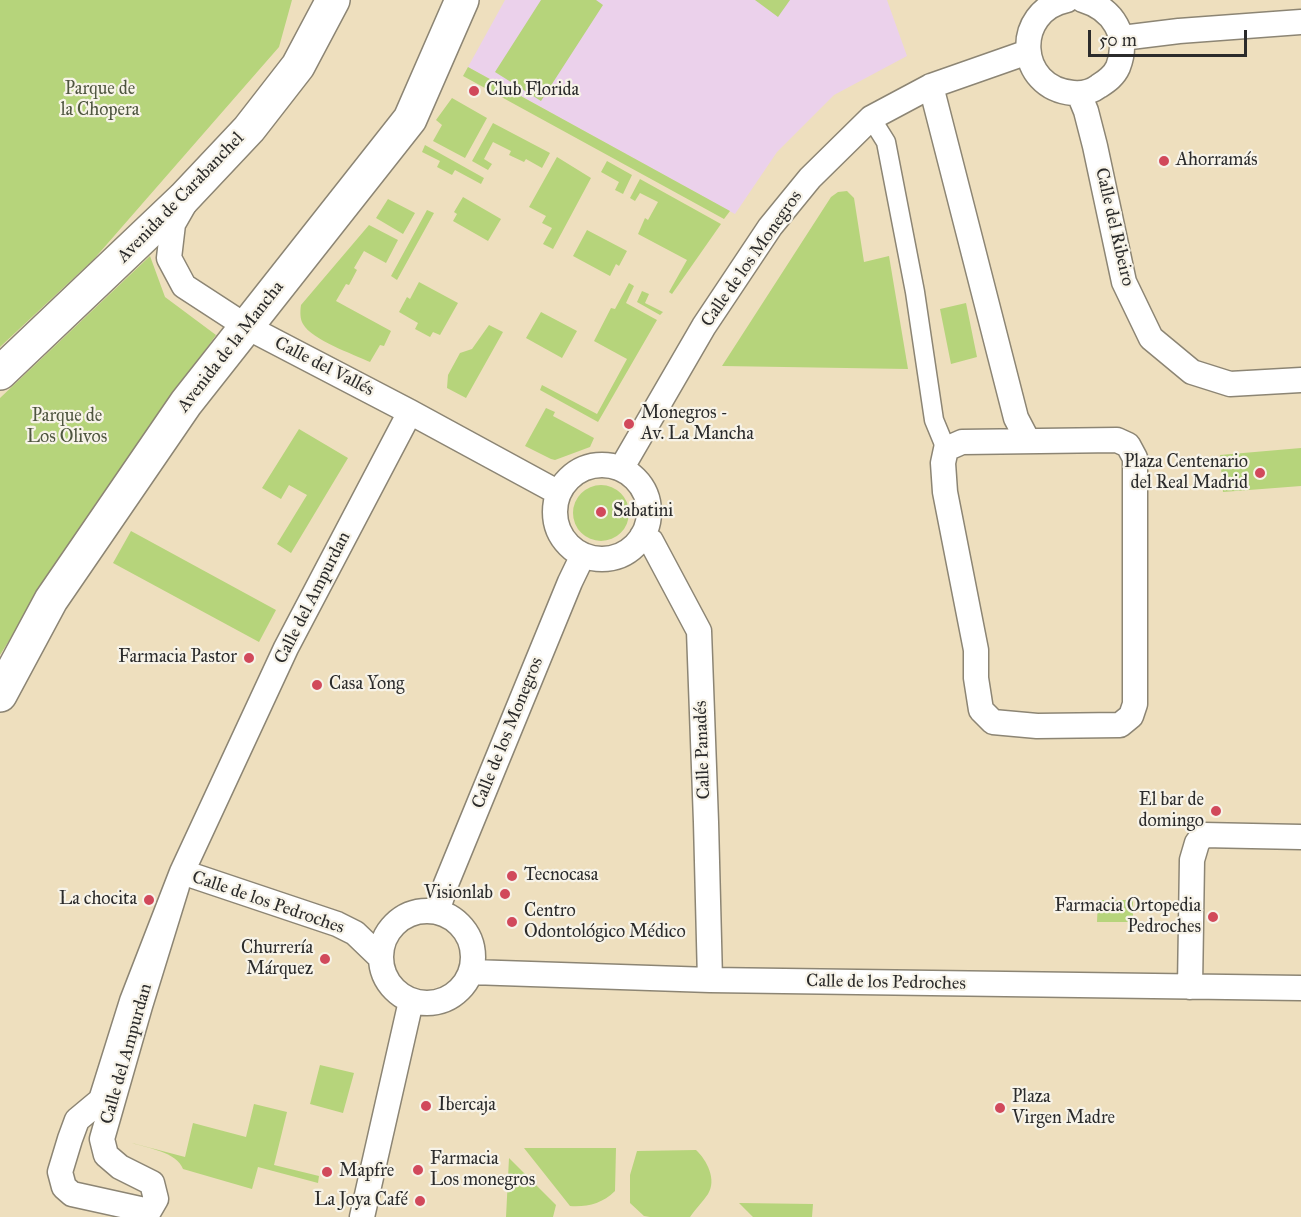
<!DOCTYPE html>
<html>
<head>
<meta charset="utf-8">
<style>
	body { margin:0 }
	#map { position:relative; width:1301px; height:1217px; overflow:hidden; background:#eedfbe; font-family:"IM FELL Great Primer",serif }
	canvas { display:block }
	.scale { position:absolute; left:1088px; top:30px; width:159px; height:27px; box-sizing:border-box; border:3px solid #2b2b2b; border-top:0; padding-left:8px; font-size:18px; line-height:21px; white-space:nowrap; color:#2b2b2b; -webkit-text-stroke:4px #f7f3e8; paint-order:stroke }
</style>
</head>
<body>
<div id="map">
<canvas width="1301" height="1217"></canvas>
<div class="scale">50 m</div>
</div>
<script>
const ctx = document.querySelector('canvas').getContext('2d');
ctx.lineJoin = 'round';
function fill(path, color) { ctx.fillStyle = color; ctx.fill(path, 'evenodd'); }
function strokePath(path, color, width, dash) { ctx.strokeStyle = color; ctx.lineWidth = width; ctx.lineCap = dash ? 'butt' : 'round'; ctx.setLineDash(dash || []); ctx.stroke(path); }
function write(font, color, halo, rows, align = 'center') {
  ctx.font = font + ' "IM FELL Great Primer",serif'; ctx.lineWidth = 4.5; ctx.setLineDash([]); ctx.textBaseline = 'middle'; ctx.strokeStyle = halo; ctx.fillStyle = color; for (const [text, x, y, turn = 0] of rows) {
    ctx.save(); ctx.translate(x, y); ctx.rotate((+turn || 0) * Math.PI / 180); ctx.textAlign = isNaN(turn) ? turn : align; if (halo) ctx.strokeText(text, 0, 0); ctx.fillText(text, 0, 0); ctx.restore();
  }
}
fill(new Path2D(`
	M 505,0 L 887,0 L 907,56 L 834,95 L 777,152 L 735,214 L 468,67 Z`), '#ebd1eb');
fill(new Path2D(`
	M 0,0 L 292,0 L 279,47 L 94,259 L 0,347 Z
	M 541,0 L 596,0 L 603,5 L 541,101 L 495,72 Z
	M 755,0 L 790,0 L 778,17 Z
	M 468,67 L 730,211 L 724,219 L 463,76 Z
	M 452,98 L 487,118 L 465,158 L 433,141 L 442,125 L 436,120 Z
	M 493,123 L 550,153 L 542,168 L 526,159 L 524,162 L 509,155 L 511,151 L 493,142 L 484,159 L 492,164 L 488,170 L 472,161 Z
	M 425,145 L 484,178 L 481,184 L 455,170 L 452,175 L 437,167 L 440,161 L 422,152 Z
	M 557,157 L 591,178 L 553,249 L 543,244 L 552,228 L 542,223 L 546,216 L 529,207 Z
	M 607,161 L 632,175 L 623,194 L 615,190 L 619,182 L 601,172 Z
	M 640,179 L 721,224 L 672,294 L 669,292 L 687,260 L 638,234 L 645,218 L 648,220 L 658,202 L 640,193 L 635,201 L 630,198 Z
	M 847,191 L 854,198 L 864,262 L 889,256 L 908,369 L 722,366 L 831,197 L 838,192 Z
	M 463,197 L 501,219 L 488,241 L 453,221 L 457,214 L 454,212 Z
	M 388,199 L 415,213 L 403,234 L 376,218 Z
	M 427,210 L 434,213 L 397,280 L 391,276 Z
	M 369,225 L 398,240 L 386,263 L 364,251 L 354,268 L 357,270 L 349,285 L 346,284 L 336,301 L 391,331 L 384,346 L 380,345 L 370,362 C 353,354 312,340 303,324 C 300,319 300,312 301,305 Z
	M 587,230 L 627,251 L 619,266 L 616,264 L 610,276 L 573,256 Z
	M 150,256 L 165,297 L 216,335 L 94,506 L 0,655 L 0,398 Z
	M 419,282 L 458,303 L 440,335 L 433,332 L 430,337 L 415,329 L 418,323 L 399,312 L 407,297 L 410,299 Z
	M 629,283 L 634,286 L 626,303 L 657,320 L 598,422 L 540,390 L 542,385 L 597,414 L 627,359 L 594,341 L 611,308 L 615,309 Z
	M 642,291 L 649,294 L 645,303 L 663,312 L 660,315 L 637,302 Z
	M 966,303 L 977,357 L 951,364 L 940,309 Z
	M 541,312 L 577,331 L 562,358 L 526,338 Z
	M 489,325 L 503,332 L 466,398 L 447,388 L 448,375 L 460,353 L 472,349 Z
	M 546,408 L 555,412 L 553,416 L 594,438 L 590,447 L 555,460 L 551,459 L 525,446 Z
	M 299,429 L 348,458 L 291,553 L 277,544 L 307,495 L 289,485 L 281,499 L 262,488 Z
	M 1301,448 L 1301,486 L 1223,492 L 1220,455 Z
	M573 513a28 28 0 1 1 56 0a28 28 0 1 1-56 0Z
	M 131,531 L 276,610 L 259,642 L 113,563 Z
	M 1098,900 L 1133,900 L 1133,922 L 1097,922 Z
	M 320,1065 L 354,1073 L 343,1113 L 310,1104 Z
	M 254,1104 L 287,1112 L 274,1165 L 319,1176 L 318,1183 L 258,1167 L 252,1189 L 183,1169 C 177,1152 147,1148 132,1143 L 185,1157 L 193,1123 L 246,1137 Z
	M 524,1148 L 616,1148 L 615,1191 C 602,1204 587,1207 570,1206 Z
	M 696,1150 C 707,1160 717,1180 708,1194 C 703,1202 695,1209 690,1217 L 650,1217 L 644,1216 L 630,1203 L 630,1175 L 637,1151 Z
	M 509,1158 L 556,1205 L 553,1217 L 506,1217 Z
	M 739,1203 L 813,1204 L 812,1217 L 753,1217 Z`), '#b6d47b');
const pedestrian = new Path2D(`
	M 871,118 L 886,142 L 915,292 L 934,420 L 946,449`);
const minor = new Path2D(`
	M 1067,0 C 1013,11 1016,88 1073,93 C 1083,94 1091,92 1099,86 C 1107,81 1114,76 1118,67 C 1130,36 1113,9 1083,0
	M 1122,38 L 1179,31 L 1301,22
	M 931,86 L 1016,418 L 1028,441
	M 1079,94 L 1086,111 L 1095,146 L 1124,282 L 1151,338 L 1192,372 L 1230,384 L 1301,380
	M 185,203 L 173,224 L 169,258 L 184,286 L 247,327 L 410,412 L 559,493
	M 1117,440 L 1128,445 L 1135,458 L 1135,704 L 1131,716 L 1120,725 L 1037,726 L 993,722 L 981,710 L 976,678 L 976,650 L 945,492 L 943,463 L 946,449 L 962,442 Z
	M555 512a47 47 0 1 1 94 0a47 47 0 1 1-94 0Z
	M 621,469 L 704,326 L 770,227 L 810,178 L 871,118 L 931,86 L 1028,52
	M 642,536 L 651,541 L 699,631 L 706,822 L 710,980
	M 182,872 L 337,924 L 355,933 L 381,958
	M 177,886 L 140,1006 L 102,1139 L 106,1155 L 120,1167 L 152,1183 L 156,1199 L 149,1211 L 72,1194 L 64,1187 L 60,1172 L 70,1139 L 77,1120 L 101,1100 L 132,1001 L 182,872 L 286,648 L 410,412
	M381 957a46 46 0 1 1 92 0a46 46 0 1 1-92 0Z
	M 437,912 L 446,884 L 570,582 L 583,555
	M 471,972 L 710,980 L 1301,988
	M 1190,987 L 1192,860 L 1197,843 L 1203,835 L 1301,837
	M 362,1217 L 411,1001`);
const primary = new Path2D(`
	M 0,373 L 184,198 L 249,129 L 298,66 L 333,0
	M 0,695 L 51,600 L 186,403 L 410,119 L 462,0`);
strokePath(pedestrian, '#8c8574', 21);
strokePath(minor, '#8c8574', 27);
strokePath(primary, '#8c8574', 36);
strokePath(pedestrian, '#fff', 18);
strokePath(minor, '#fff', 24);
strokePath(primary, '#fff', 33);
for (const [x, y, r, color] of [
	[474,91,6,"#d1495b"],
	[1164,161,6,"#d1495b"],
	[629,424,6,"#d1495b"],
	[1260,473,6,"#d1495b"],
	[601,512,6,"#d1495b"],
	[249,658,6,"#d1495b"],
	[317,685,6,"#d1495b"],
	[1216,811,6,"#d1495b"],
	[512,876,6,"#d1495b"],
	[505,894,6,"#d1495b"],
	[149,900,6,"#d1495b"],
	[1213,917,6,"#d1495b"],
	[512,922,6,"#d1495b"],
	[325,959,6,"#d1495b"],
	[426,1106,6,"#d1495b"],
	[1000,1108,6,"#d1495b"],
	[418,1170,6,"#d1495b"],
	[327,1172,6,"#d1495b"],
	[420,1201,6,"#d1495b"]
]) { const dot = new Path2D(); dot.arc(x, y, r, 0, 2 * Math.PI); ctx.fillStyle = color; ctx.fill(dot); strokePath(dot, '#f7f3e8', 2); }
write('18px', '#4e553f', '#f7f3e8', [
	["Parque de",100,90],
	["la Chopera",100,111],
	["Parque de",67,417],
	["Los Olivos",67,438]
]);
write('18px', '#2b2b2b', '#f7f3e8', [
	["Club Florida",486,91],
	["Ahorramás",1176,161],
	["Monegros -",641,414],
	["Av. La Mancha",641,435],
	["Plaza Centenario",1248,463,"right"],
	["del Real Madrid",1248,484,"right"],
	["Sabatini",613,512],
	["Farmacia Pastor",237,658,"right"],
	["Casa Yong",329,685],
	["El bar de",1204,801,"right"],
	["domingo",1204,822,"right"],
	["Tecnocasa",524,876],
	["Visionlab",493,894,"right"],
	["La chocita",137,900,"right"],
	["Farmacia Ortopedia",1201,907,"right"],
	["Pedroches",1201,928,"right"],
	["Centro",524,912],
	["Odontológico Médico",524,933],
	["Churrería",313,949,"right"],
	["Márquez",313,970,"right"],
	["Plaza",1012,1098],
	["Virgen Madre",1012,1119],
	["Ibercaja",438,1106],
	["Farmacia",430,1160],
	["Los monegros",430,1181],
	["Mapfre",339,1172],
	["La Joya Café",408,1201,"right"]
], 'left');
write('18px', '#2b2b2b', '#f7f3e8', [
	["Avenida de Carabanchel",181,198,-46],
	["Calle del Ribeiro",1114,227,77],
	["Calle de los Monegros",752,259,-55],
	["Avenida de la Mancha",231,347,-52],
	["Calle del Vallés",324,367,27],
	["Calle del Ampurdan",313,598,-63],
	["Calle de los Monegros",508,733,-68],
	["Calle Panadés",703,750,-92],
	["Calle de los Pedroches",268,903,19],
	["Calle de los Pedroches",886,983,1],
	["Calle del Ampurdan",127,1054,-74]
]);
</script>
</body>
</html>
